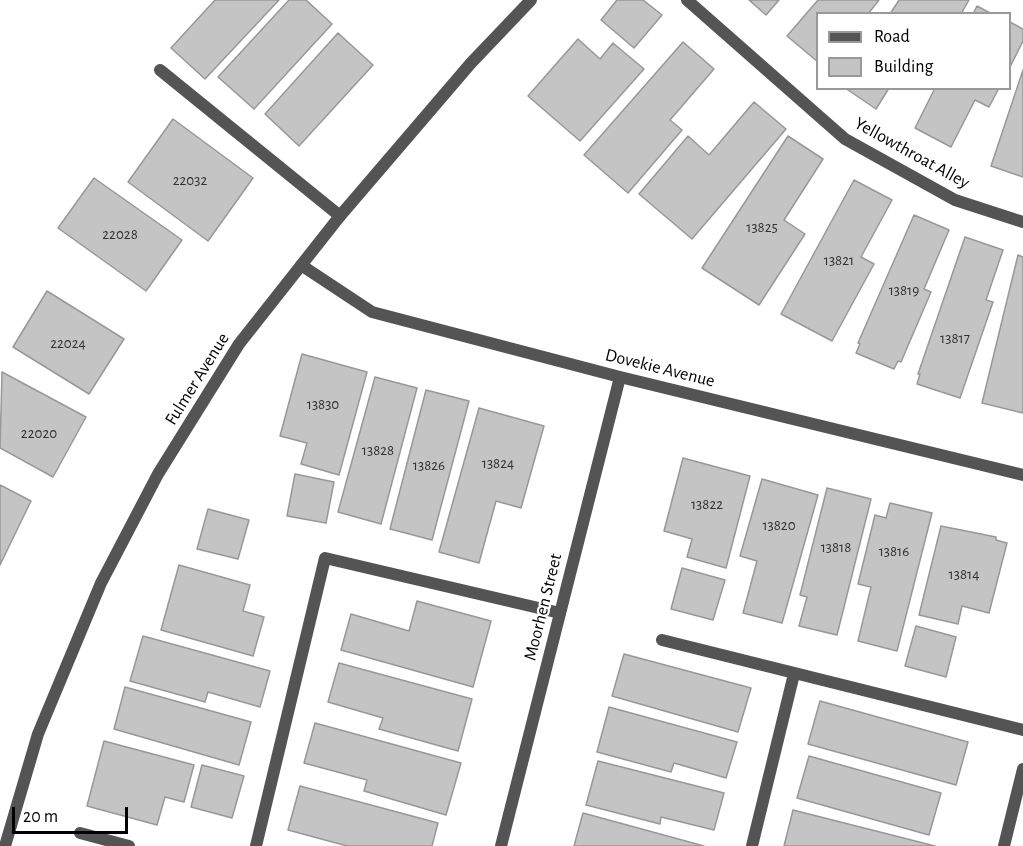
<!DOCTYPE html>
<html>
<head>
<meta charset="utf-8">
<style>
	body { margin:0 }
	#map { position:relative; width:1023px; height:846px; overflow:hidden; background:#fff; font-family:"Alegreya Sans",sans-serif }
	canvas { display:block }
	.legend { position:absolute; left:816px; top:12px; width:195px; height:78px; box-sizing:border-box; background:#fff; border:2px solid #999; margin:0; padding:8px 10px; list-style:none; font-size:18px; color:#000 }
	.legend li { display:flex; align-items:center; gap:12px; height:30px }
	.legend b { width:30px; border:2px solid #999 }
	.scale { position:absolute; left:12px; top:807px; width:116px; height:27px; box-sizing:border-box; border:3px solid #000; border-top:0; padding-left:8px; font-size:18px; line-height:21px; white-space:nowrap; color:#000; -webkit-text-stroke:4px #fff; paint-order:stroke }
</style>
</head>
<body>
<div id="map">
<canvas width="1023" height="846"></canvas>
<ul class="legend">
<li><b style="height:8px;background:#545454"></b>Road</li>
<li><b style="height:16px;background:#c4c4c4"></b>Building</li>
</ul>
<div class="scale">20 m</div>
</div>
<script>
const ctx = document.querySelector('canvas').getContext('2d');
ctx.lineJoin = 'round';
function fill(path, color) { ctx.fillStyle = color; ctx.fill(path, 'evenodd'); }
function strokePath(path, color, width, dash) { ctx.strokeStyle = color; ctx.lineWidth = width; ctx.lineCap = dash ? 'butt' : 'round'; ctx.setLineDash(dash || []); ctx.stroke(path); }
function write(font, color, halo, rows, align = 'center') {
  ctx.font = font + ' "Alegreya Sans",sans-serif'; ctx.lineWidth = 4.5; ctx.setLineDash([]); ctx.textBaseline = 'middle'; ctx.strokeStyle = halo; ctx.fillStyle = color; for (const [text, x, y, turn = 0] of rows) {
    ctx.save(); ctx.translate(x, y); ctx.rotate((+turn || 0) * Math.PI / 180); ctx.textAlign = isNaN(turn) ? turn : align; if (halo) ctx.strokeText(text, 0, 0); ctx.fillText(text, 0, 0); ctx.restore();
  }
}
const building = new Path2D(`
	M 215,0 L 279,0 L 205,79 L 171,48 Z
	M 289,0 L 306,0 L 332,24 L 254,109 L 218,77 Z
	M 617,0 L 643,0 L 662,15 L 634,48 L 601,20 Z
	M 749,0 L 779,0 L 766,15 Z
	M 818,0 L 879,0 L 868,14 L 818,14 L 818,62 L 787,36 Z
	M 899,0 L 969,0 L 961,14 L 890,14 Z
	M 977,6 L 992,14 L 973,14 Z
	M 1010,22 L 1023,29 L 1023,41 L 1010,67 Z
	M 338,33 L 373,65 L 299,146 L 265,114 Z
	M 578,39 L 600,59 L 613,43 L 644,69 L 580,141 L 528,96 Z
	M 683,42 L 714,69 L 670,120 L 682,130 L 628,193 L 584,155 Z
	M 1023,70 L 1023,177 L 991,166 Z
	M 845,88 L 889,88 L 876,109 Z
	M 935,88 L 999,88 L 989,107 L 975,100 L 951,147 L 915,128 Z
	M 754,102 L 786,129 L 692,239 L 639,194 L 688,136 L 709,155 Z
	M 173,119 L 253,178 L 208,241 L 128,182 Z
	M 788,136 L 823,159 L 784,220 L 805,234 L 759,305 L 702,268 Z
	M 94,178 L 182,240 L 146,291 L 58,228 Z
	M 854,180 L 892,200 L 861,257 L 874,264 L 832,341 L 781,314 Z
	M 914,215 L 949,230 L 924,289 L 931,292 L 901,362 L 898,361 L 894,369 L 856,353 L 860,344 L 858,343 Z
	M 965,237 L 1003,250 L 986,300 L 993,302 L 960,398 L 917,384 L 920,374 L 918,374 Z
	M 1018,255 L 1023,257 L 1023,413 L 982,403 Z
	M 47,291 L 124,339 L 89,394 L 13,347 Z
	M 302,354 L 367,372 L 339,475 L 301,464 L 307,443 L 280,436 Z
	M 2,372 L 86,417 L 53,477 L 0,448 Z
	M 375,377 L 417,388 L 381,524 L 338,512 Z
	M 426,390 L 469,401 L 432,540 L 390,529 Z
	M 479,408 L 544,426 L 521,508 L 496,501 L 479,563 L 439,552 Z
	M 683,458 L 750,476 L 726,568 L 687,557 L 692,539 L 664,531 Z
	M 295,474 L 334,482 L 326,523 L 287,516 Z
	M 762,479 L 818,495 L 782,623 L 743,613 L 757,561 L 740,556 Z
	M 0,485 L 31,501 L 0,565 Z
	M 827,488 L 871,499 L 837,635 L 799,626 L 807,597 L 800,595 Z
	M 890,503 L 932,513 L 897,651 L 858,641 L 871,587 L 858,584 L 875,515 L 886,518 Z
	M 208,509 L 249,520 L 238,559 L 197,549 Z
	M 941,526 L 996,537 L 996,540 L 1007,543 L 989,613 L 962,606 L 958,624 L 919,615 Z
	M 179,565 L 250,585 L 243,611 L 264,617 L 253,656 L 161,630 Z
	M 682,568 L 725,580 L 713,620 L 671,609 Z
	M 417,601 L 491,621 L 473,687 L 341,650 L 351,614 L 409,631 Z
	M 916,626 L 956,637 L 946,677 L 905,666 Z
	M 143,636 L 270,671 L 260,707 L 208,692 L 205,702 L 130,681 Z
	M 624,654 L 751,688 L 738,732 L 612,696 Z
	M 339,663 L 472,699 L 458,751 L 379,729 L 383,718 L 328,702 Z
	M 125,687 L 251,722 L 239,765 L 114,729 Z
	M 820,701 L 968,742 L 956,785 L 808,744 Z
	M 609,707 L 737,742 L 726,778 L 674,763 L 671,772 L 597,752 Z
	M 315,723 L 461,763 L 446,815 L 364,791 L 367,780 L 304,763 Z
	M 104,741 L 194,765 L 184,802 L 165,797 L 157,825 L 87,806 Z
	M 809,756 L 941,793 L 929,835 L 797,798 Z
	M 598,761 L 724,793 L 714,830 L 661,817 L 660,824 L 586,805 Z
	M 202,765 L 244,776 L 232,818 L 191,807 Z
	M 300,786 L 438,823 L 432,846 L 347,846 L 288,830 Z
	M 793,810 L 935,846 L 784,846 Z
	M 583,813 L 704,846 L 574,846 Z`);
fill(building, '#c4c4c4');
strokePath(building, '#989898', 1.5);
strokePath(new Path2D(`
	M 687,0 L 845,139 L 955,200 L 1023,222
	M 160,70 L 340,216
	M 662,640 L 1023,730
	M 80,833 L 129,846
	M 256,846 L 325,558 L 560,613
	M 752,846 L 794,674`), '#545454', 12);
strokePath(new Path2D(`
	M 301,265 L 372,312 L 620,377 L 1023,475
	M 5,846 L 38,734 L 101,583 L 158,474 L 239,344 L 340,216 L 471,63 L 531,0
	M 501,846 L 620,377
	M 1004,846 L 1023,769`), '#545454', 12);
write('15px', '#313131', null, [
	["22032",190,180],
	["13825",762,227],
	["22028",120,234],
	["13821",839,260],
	["13819",904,290],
	["13817",955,338],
	["22024",68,343],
	["13830",323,404],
	["22020",39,433],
	["13828",378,450],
	["13824",498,463],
	["13826",429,465],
	["13822",707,504],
	["13820",779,525],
	["13818",836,547],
	["13816",894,551],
	["13814",964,574]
]);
write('18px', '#000', '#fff', [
	["Yellowthroat Alley",912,153,29],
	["Dovekie Avenue",660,368,14],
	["Fulmer Avenue",197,379,-58],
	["Moorhen Street",543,607,-76]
]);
</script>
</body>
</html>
